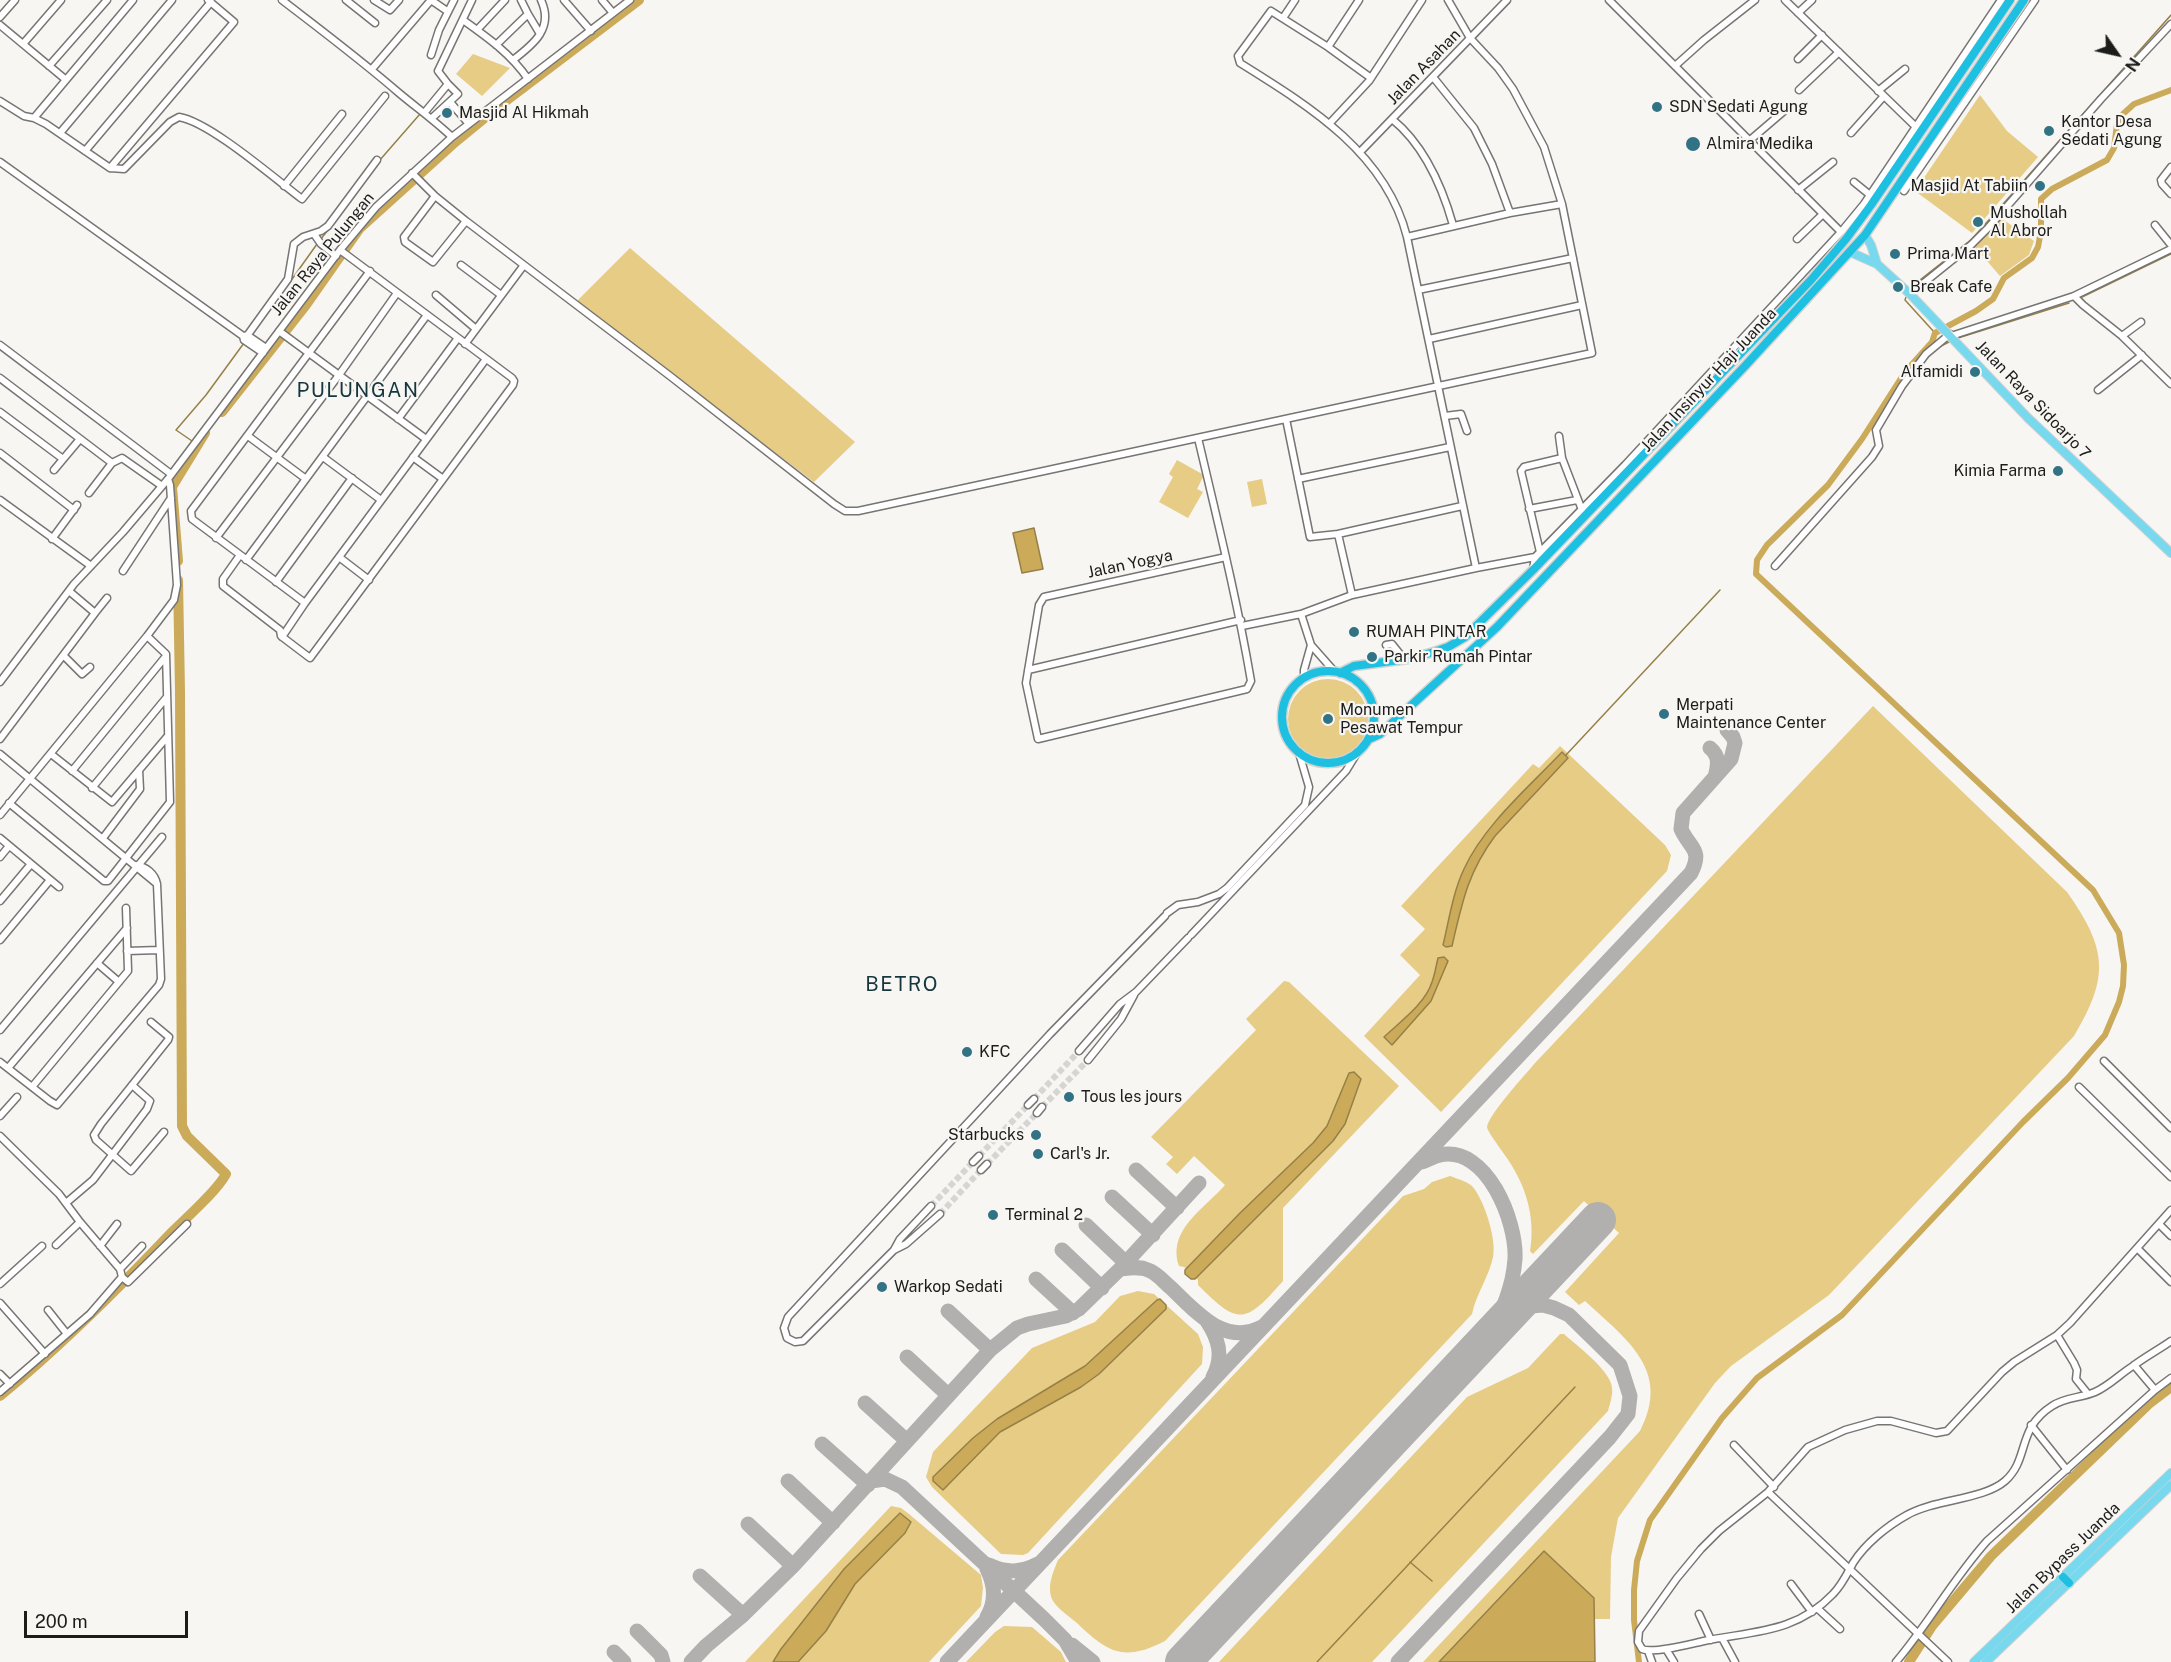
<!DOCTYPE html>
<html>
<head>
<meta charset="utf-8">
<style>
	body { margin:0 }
	#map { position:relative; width:2171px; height:1662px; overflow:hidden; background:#f7f6f3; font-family:"Public Sans",sans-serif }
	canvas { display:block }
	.north { position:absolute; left:2087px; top:24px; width:60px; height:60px; -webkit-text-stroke:4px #f7f6f3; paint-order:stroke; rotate:124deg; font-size:16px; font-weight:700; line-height:24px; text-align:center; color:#1c1c1b }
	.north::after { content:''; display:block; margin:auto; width:21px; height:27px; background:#1c1c1b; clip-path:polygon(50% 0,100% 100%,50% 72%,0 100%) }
	.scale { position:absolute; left:24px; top:1611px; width:164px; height:27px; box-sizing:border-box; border:3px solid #1c1c1b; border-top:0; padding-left:8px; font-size:18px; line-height:21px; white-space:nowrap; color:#1c1c1b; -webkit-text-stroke:4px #f7f6f3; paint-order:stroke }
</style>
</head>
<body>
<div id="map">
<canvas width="2171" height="1662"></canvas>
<div class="north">N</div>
<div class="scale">200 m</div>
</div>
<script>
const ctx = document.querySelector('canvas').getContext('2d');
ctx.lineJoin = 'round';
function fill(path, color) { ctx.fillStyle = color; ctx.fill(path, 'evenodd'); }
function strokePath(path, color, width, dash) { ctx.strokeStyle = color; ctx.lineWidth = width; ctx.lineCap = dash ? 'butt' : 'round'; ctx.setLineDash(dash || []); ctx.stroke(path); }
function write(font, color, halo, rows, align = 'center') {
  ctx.font = font + ' "Public Sans",sans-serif'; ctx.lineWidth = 4.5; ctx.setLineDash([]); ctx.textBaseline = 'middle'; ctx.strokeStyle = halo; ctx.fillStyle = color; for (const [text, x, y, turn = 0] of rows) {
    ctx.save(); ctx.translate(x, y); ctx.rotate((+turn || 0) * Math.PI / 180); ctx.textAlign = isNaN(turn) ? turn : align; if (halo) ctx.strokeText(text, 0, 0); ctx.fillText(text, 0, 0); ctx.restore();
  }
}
fill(new Path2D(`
	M 473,54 L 510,68 L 482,96 L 456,74 Z
	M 1980,95 L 2007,131 L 2038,157 L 1972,233 L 1915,191 Z
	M 2001,218 L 2034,241 L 2029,255 L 2000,276 L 1974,246 Z
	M 630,248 L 855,442 L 814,482 L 576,302 Z
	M 1177,460 L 1204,475 L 1197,489 L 1203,492 L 1188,518 L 1159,502 L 1173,477 L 1169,474 Z
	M 1262,479 L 1267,504 L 1252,507 L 1247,482 Z
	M1288 719a40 40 0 1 1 80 0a40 40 0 1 1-80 0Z
	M 1873,706 L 2067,892 C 2107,949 2110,976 2074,1036 L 1829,1295 L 1731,1366 L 1715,1383 L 1618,1518 L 1611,1557 L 1610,1619 L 1595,1619 L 1594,1598 L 1544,1551 L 1439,1662 L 1423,1662 L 1640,1431 C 1672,1370 1626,1339 1585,1301 L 1579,1305 L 1565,1292 L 1619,1233 L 1584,1201 L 1533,1254 L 1530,1251 C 1535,1221 1528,1192 1512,1166 C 1508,1158 1487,1132 1487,1127 C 1489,1114 1525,1075 1535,1063 Z
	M 1560,746 L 1665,845 L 1671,855 L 1667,871 L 1441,1112 L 1364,1036 L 1420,975 L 1400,955 L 1425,929 L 1401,906 L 1533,764 L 1539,768 Z
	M 1284,981 L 1289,982 L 1399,1086 L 1283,1208 L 1283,1281 C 1245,1324 1239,1326 1198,1285 L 1198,1280 L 1184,1267 L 1179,1266 C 1167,1230 1204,1209 1225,1185 L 1194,1156 L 1177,1174 L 1166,1164 L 1173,1157 L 1151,1137 L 1256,1030 L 1246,1019 Z
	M 1450,1176 C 1458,1179 1466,1181 1472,1186 C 1484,1199 1497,1240 1493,1257 C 1489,1277 1476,1294 1472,1314 L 1165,1641 C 1124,1662 1108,1653 1077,1623 C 1070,1617 1058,1609 1053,1601 C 1046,1588 1053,1572 1058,1560 L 1403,1196 L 1424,1189 L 1432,1182 Z
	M 1138,1291 L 1154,1294 L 1198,1334 L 1203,1347 L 1202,1364 L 1028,1553 L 1023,1555 L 1001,1554 L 932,1487 L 926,1477 L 933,1452 L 1032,1348 L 1095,1322 L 1120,1296 Z
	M 1560,1334 L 1564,1334 C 1577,1346 1609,1369 1612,1387 C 1613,1396 1610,1403 1608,1411 L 1372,1662 L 1219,1662 L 1467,1397 L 1528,1368 Z
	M 891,1506 L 901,1508 L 909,1514 L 981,1575 L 983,1588 L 981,1606 L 929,1662 L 745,1662 Z
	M 1004,1626 L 1032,1627 L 1061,1652 L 1066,1662 L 966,1662 L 995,1632 Z`), '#e7cc86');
const water = new Path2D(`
	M 1034,528 L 1043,569 L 1022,573 L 1013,533 Z
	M 1562,752 L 1568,758 L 1495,836 C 1468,872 1462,903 1452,946 L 1446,947 L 1443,945 C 1449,920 1453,892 1464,869 C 1484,825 1529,787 1562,752 Z
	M 1444,957 L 1448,961 L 1431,1001 L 1392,1045 L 1384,1037 C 1401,1021 1425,1004 1432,982 C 1435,974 1436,966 1438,958 Z
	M 1354,1072 L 1361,1079 L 1345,1124 L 1333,1141 L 1195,1279 L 1191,1279 L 1185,1274 L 1185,1270 L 1240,1213 L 1313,1143 L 1327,1126 L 1349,1073 Z
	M 1160,1299 L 1166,1305 L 1166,1309 L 1099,1374 L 1081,1387 L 1000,1432 L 943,1490 L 933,1481 L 933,1477 L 973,1438 L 997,1419 L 1085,1366 L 1157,1300 Z
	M 900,1513 L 911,1522 L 905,1533 L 855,1584 L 826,1631 L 798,1662 L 773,1662 L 781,1649 L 844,1569 Z
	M 1544,1551 L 1594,1598 L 1595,1662 L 1439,1662 Z`);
fill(water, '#cbab5a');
strokePath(water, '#968047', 1.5);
strokePath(new Path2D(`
	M 439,130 L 447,137
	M 379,161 L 420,114 L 422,115
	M 320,240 L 328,230
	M 290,282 L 317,244
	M 1911,287 L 1972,239 L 2171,15
	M 1906,297 L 1905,300 L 1935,333
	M 2080,298 L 2171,254
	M 1958,338 L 2069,303
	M 1939,347 L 1951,341
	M 1881,407 L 1886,410
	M 1890,410 L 1905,387
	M 192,441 L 176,430 L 206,395 L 244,343
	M 1566,755 L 1720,590
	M 1410,1562 L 1432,1581
	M 1317,1662 L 1575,1387`), '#968047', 1.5);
strokePath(new Path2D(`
	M 1639,1662 L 1634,1620 L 1634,1590 L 1637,1561 L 1650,1520 L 1722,1418 L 1757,1378 L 1842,1315 L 2023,1122 L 2068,1078 L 2105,1035 L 2119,1002 L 2123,986 L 2124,965 L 2119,933 L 2093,890 L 1756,574 L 1757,560 L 1767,545 L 1828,485 L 1862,439 L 1905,372 L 1932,342 L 1935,333 L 1976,311 L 1993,299 L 2004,278 L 2032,258 L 2038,247 L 2041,231 L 2041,199 L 2052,189 L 2107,160 L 2114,148 L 2117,124 L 2123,114 L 2134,104 L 2171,90`), '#cbab5a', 6);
strokePath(new Path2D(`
	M 222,412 L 306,305 L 360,228 L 453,144 L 503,103 L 639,0
	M 178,561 L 172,487 L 205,433
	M 0,1396 C 62,1345 118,1289 173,1231 C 188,1216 217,1191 226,1174 L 187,1136 L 182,1126 L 180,692 L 178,580
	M 1909,1662 L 1932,1626 L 1991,1556 L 2150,1403 L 2171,1387`), '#cbab5a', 10);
strokePath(new Path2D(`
	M 1710,748 C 1720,756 1718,766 1715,777
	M 1422,1162 C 1428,1160 1434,1156 1440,1155 C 1487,1145 1517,1222 1515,1259 C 1513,1288 1502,1312 1488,1337
	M 1136,1170 L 1177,1208
	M 1112,1197 L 1153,1235
	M 1086,1225 L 1126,1263
	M 1062,1250 L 1102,1288
	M 1120,1269 C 1130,1268 1139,1266 1148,1270 C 1157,1273 1163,1281 1170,1287 C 1196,1311 1224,1347 1262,1327
	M 1036,1279 L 1073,1313
	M 948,1311 L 990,1350
	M 1207,1321 C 1219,1339 1224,1357 1213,1377
	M 907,1357 L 948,1395
	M 865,1403 L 907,1441
	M 822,1444 L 868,1485
	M 788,1481 L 833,1523
	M 871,1481 L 885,1479 L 902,1487 L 1044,1619 L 1065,1640 L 1078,1662
	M 748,1524 L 793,1566
	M 989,1565 C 1006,1573 1021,1573 1038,1564
	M 700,1576 L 743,1615
	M 987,1617 C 996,1602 995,1585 987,1569
	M 637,1631 L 661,1655 L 663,1662
	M 1072,1645 L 1093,1662
	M 614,1652 L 624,1662
	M 691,1662 L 706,1646 L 743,1615 L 793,1566 L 990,1350 L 1017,1328 L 1028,1324 L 1066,1316 L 1079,1309 L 1120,1269 L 1199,1183
	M 947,1662 L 1691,873 C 1703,849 1690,849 1681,829 L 1683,813 L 1731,759 L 1735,743 L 1733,737 L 1727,730
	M 1180,1662 L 1187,1657
	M 1398,1662 L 1610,1437 L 1628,1414 L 1630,1396 L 1620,1365 L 1569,1315 L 1554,1308 L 1543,1305 L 1531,1306 L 1519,1310 L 1504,1320`), '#b2b0ae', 15);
strokePath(new Path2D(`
	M 1183,1662 L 1598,1220`), '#b2b0ae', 36);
strokePath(new Path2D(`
	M 1034,1099 L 1079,1051
	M 1042,1107 L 1088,1060
	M 979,1156 L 1028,1105
	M 987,1164 L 1037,1113
	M 931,1206 L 973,1162
	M 940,1214 L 981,1170`), '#d6d5d3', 6, [6, 3]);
const minor = new Path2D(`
	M 282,0 C 321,30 361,60 399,93 C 417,108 435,121 452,137
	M 346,0 L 375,23
	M 374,0 L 390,10 L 399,0
	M 431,0 L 447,11
	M 521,0 L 528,14
	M 564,0 L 591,31
	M 602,0 L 613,13
	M 1609,0 L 1841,232
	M 1785,0 L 1915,126
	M 1798,13 L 1812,0
	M 0,17 L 15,0
	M 1283,18 L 1295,0
	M 463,20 C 487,37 511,54 528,79
	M 0,25 L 65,79
	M 477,30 L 505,0
	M 23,44 L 61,0
	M 496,45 L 528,14 L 540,34
	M 1328,47 L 1359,0
	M 431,55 L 439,30 L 454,0
	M 1798,59 L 1822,35
	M 513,60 C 534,44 554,28 541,0
	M 49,66 L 107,0
	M 1675,66 L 1704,40 L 1755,0
	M 372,69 L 431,0
	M 1433,77 L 1474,128 L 1492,164 L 1510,213
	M 1371,78 L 1328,47 L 1271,11 L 1238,56 L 1240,63 C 1309,106 1386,153 1407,237 L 1476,568
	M 1799,90 L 1839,52
	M 1878,91 L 1905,69
	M 0,101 L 24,116 L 34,118 L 46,124 L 110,168 L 234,22 L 208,0
	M 450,102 L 469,124
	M 425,112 L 448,84 L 438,71 L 472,0
	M 34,118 L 133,0
	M 432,118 L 458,94 L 448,84
	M 1392,119 C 1424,145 1442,186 1453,225
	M 1330,123 L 1369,81 L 1422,0
	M 60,133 L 172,0
	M 1851,133 L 1884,96
	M 1749,141 L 1784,111
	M 85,151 L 211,2
	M 1360,152 L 1507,0
	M 0,162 L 243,336 L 244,340 L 263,353
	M 2171,167 L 2161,180 L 2162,184 L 2171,194
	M 110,168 L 124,169 L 170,122 L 179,117 C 210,122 275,179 302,199 L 385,96
	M 412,173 L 435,196 L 466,221 L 670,376 L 834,504 L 845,511 L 858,511 L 1592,353 L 1562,204 L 1544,147 L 1513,89 L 1498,68 L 1470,38 L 1448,0
	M 1854,182 L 1870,195
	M 284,186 L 342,114
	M 1798,190 L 1833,162
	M 1904,191 L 2035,0
	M 435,196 L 404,237 L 405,242 L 433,262 L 466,221
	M 2155,225 L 2171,245
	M 314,234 L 321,244 L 336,256
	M 1407,237 L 1510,213 L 1562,204
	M 1797,239 L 1823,214
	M 461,265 L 501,295
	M 1418,290 L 1573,258
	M 1910,294 L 1971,245 L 1988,228 L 2101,99 L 2171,24
	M 436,295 L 476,329
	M 2074,296 L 2083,305 L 2122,336 L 2171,384
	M 279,331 L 426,439
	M 244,336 L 247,335 L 266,348
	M 1951,336 L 2074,296 L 2171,249
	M 2122,336 L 2141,322
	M 1429,339 L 1582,305
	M 244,340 L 288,279 L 294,244 L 303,237 L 321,231 L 328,226 L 377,160
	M 465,344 L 524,265
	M 0,345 L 171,474
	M 0,378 L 112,463
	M 2098,390 L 2142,355
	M 0,412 L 63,459
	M 1445,416 L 1461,414 L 1467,431
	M 398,419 L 458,338
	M 1286,419 L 1310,537 L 1338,534 L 1462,506
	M 248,436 L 306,479
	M 1559,436 L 1562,458 L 1582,510
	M 1198,438 C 1217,519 1237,599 1251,681 L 1247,689 L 1038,739 L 1026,683 L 1039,605 L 1044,597 L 1226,557
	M 0,453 L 74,510
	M 323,457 L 381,500
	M 413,457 L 443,479
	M 54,470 L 80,439
	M 1298,479 L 1450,447
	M 89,493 L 112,463 L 122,458 L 162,486
	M 0,500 L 91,566
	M 1529,509 L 1577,500
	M 1338,534 L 1352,595
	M 216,538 L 339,375 L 397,293
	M 52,539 L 77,505
	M 1540,552 L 1521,471 L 1524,467 L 1562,458
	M 240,555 L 223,579 L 223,586 L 280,630 L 281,636 L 310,658 L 513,385 L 514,381 L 512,378 L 340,250
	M 339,557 L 369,580
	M 246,560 L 427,315
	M 1775,566 L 1872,457 L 1879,446 L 1876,430 L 1902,386 L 1926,354 L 1950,334
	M 1533,570 L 1535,557 L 1540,552 L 1625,465 L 1841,232 L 1864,204 L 2001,0
	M 123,571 L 171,498
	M 276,582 L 352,478
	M 305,603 L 192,519 L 191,511 L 370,271
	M 95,613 L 107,598
	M 1301,614 L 1311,645 L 1334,671
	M 1242,626 L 1301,614 L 1352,595 L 1476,568 L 1535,557
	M 282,637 L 305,603 L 486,359
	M 1386,645 L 1392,644 L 1400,654 L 1408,659
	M 64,656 L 82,674 L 90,667
	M 1028,670 L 1241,620
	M 1304,678 L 1304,670 L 1311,645
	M 0,682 L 74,584 L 123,532 L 168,479 L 340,250 L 376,207 L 452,137 L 630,0
	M 0,739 L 95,613 L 69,591
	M 0,754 L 157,884
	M 51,754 L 112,802 L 167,737
	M 72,771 L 166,656
	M 92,788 L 166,698
	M 9,803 L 104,881 L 108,881 L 170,802 L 166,654 L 147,636
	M 0,815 L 147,636 L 174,600 L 177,585 L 170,485 L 168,479
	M 0,838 L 59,887
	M 103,838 L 140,789 L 139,770
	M 0,857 L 9,846
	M 0,901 L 31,864
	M 1167,913 L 1178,905 L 1198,902 L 1219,894 L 1227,888 L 1305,805 L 1309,787 L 1299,753
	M 1191,935 L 1346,771 L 1357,753
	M 0,940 L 50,880
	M 127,951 L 159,950
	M 97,963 L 119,982
	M 151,1022 L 169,1037 L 168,1040 L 101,1124 L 94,1135 L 96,1140 L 131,1171 L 164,1132
	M 0,1030 L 162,837
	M 1079,1051 L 1120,1004 L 1136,992 L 1188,938
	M 1088,1060 L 1121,1019 L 1134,995
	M 2104,1061 L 2171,1128
	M 0,1062 L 50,1101 L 57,1105 L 159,985 L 161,979 L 157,884 C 155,874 146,866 135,865
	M 8,1068 L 127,928
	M 32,1087 L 128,971 L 126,908
	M 2079,1087 L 2171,1177
	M 1028,1105 L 1034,1099
	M 1037,1113 L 1042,1107
	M 0,1116 L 17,1097
	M 0,1136 L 59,1194 L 80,1222 L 120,1269 L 122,1277 L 128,1282 L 187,1224
	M 973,1162 L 979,1156
	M 981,1170 L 987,1164
	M 66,1203 L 93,1180 L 147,1109 L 150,1101 L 132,1085
	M 931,1206 L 900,1239 L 894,1250 L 803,1341 L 795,1342 L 787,1338 L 784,1328 L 788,1317 L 1050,1034 L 1165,916
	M 2171,1210 L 2070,1323 L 2057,1335 L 2014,1362 L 2002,1372 L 1947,1431 L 1936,1433 L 1891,1421 L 1877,1421 L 1845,1430 L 1808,1447 L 1768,1492 L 1719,1531 L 1701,1549 L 1677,1578 L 1639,1631 L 1638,1642 L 1642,1649 C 1653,1654 1690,1644 1704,1641 C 1753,1631 1796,1633 1833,1594 C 1842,1585 1847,1574 1853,1563 C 1865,1544 1887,1526 1907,1515 C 1935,1499 1983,1500 2005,1481 C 2030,1459 2016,1429 2052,1406 C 2065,1397 2081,1398 2095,1392 C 2109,1386 2120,1374 2133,1366 C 2145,1357 2158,1350 2171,1341
	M 2159,1224 L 2171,1236
	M 56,1245 L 80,1222
	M 100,1246 L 117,1224
	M 2137,1248 L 2171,1282
	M 894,1250 L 906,1244 L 940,1214
	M 120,1269 L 142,1246
	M 0,1284 L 42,1246
	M 0,1303 L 45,1354
	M 48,1310 L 67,1334
	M 2057,1335 L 2074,1363 L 2077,1370 L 2076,1379 L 2088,1394
	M 0,1374 L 10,1384
	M 2155,1390 L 2171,1378
	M 0,1392 L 90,1314 L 122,1277
	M 2031,1425 L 2067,1470
	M 1734,1445 L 1774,1487
	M 1768,1492 L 1948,1662
	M 1791,1584 L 1812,1612
	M 1817,1608 L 1840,1629
	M 1699,1614 L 1711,1640
	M 1722,1638 L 1735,1662
	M 1666,1649 L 1674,1662
	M 1648,1651 L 1652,1662
	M 1896,1662 C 1929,1623 1953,1579 1987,1541 L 2155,1390 L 2134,1365`);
const major = new Path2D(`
	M 1865,235 L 1871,245 L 1877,264
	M 1850,252 L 1877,264 L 1910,294 L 2028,418 L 2171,553
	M 1974,1662 L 2171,1473
	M 1986,1662 L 2171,1485`);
const highway = new Path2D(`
	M1282 717a46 46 0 1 1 92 0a46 46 0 1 1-92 0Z
	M 1340,673 L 1354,666 L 1408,659 L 1434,652 L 1448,647 L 1465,637 L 1533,570 L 1811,280 L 1846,239 L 1871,205 L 2010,0
	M 1369,739 L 1380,734 L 1497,627 L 1745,366 L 1865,235 L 2024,0
	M 2063,1577 L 2069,1583`);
strokePath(minor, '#777573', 9);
strokePath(major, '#d2d2d1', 10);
strokePath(highway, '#d2d2d1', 11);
strokePath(minor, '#fff', 6);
strokePath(major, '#78d9ee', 8);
strokePath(highway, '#1ec0e2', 8);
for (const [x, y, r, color] of [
	[1657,107,6,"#317385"],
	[447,113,6,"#317385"],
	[2049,131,6,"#317385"],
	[1693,144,8,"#317385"],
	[2040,186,6,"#317385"],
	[1978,222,6,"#317385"],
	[1895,254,6,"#317385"],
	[1898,287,6,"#317385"],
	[1975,372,6,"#317385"],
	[2058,471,6,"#317385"],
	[1354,632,6,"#317385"],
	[1372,657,6,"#317385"],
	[1664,714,6,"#317385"],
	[1328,719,6,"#317385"],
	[967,1052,6,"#317385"],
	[1069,1097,6,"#317385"],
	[1036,1135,6,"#317385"],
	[1038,1154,6,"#317385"],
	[993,1215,6,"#317385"],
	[882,1287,6,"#317385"]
]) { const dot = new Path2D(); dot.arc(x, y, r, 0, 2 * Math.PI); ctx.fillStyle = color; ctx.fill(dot); strokePath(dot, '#f7f6f3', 2); }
write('16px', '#1c1c1b', '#f7f6f3', [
	["Jalan Asahan",1424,67,-46],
	["Jalan Raya Pulungan",323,254,-51],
	["Jalan Insinyur Haji Juanda",1709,380,-47],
	["Jalan Raya Sidoarjo 7",2033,400,46],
	["Jalan Yogya",1130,564,-12],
	["Jalan Bypass Juanda",2063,1558,-44]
]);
write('16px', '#1c1c1b', '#f7f6f3', [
	["SDN Sedati Agung",1669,107],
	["Masjid Al Hikmah",459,113],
	["Kantor Desa",2061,122],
	["Sedati Agung",2061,140],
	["Almira Medika",1706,144],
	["Masjid At Tabiin",2028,186,"right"],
	["Mushollah",1990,213],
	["Al Abror",1990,231],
	["Prima Mart",1907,254],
	["Break Cafe",1910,287],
	["Alfamidi",1963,372,"right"],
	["Kimia Farma",2046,471,"right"],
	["RUMAH PINTAR",1366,632],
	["Parkir Rumah Pintar",1384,657],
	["Merpati",1676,705],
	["Maintenance Center",1676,723],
	["Monumen",1340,710],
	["Pesawat Tempur",1340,728],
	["KFC",979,1052],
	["Tous les jours",1081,1097],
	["Starbucks",1024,1135,"right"],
	["Carl's Jr.",1050,1154],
	["Terminal 2",1005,1215],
	["Warkop Sedati",894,1287]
], 'left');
ctx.letterSpacing = '1.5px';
write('20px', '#16363e', '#f7f6f3', [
	["PULUNGAN",358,391],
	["BETRO",902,985]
]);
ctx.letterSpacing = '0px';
</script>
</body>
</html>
